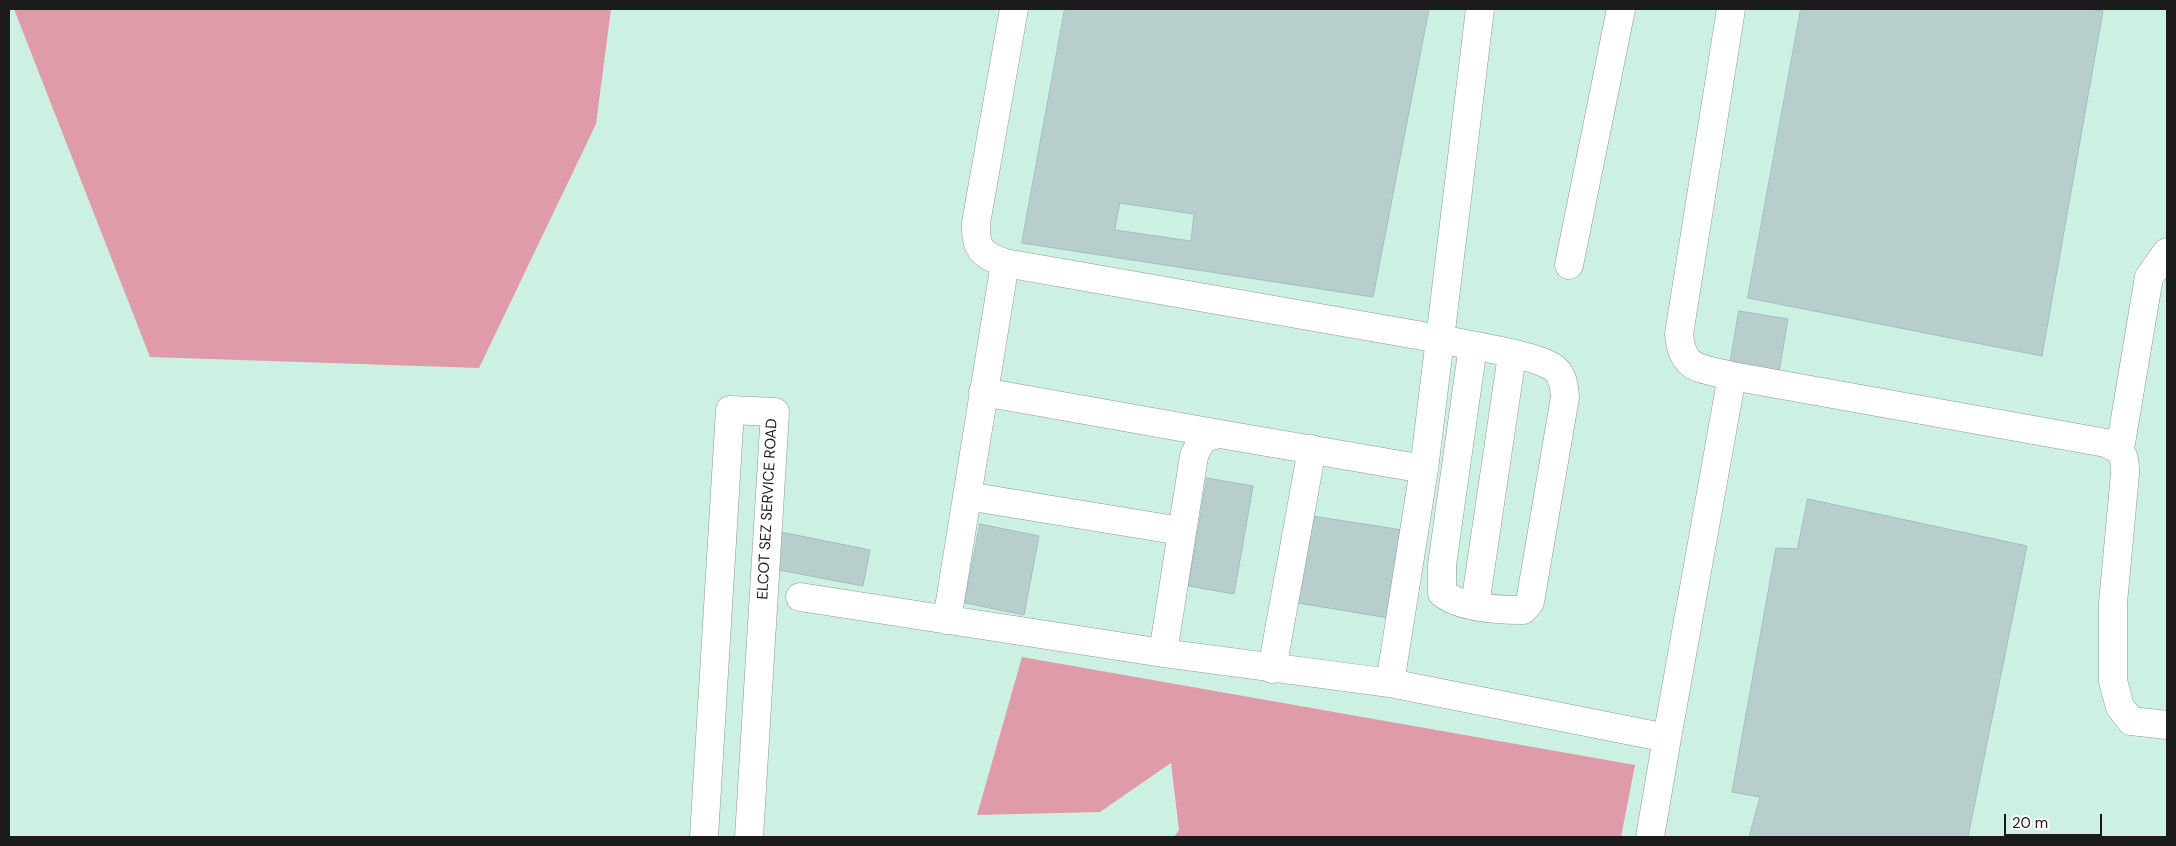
<!DOCTYPE html>
<html>
<head>
<meta charset="utf-8">
<style>
	body { margin:0 }
	#map { position:relative; width:2176px; height:846px; overflow:hidden; background:#dfeaee; font-family:"DM Sans",sans-serif }
	canvas { display:block }
	.frame { position:absolute; inset:0; border:10px solid #1b1b1b; pointer-events:none }
	.scale { position:absolute; left:2004px; top:814px; width:98px; height:22px; box-sizing:border-box; border:2px solid #1b1b1b; border-top:0; padding-left:6px; font-size:15px; line-height:18px; white-space:nowrap; color:#1b1b1b; -webkit-text-stroke:4px #fff; paint-order:stroke }
</style>
</head>
<body>
<div id="map">
<canvas width="2176" height="846"></canvas>
<div class="frame"></div>
<div class="scale">20 m</div>
</div>
<script>
const ctx = document.querySelector('canvas').getContext('2d');
ctx.lineJoin = 'round';
function fill(path, color) { ctx.fillStyle = color; ctx.fill(path, 'evenodd'); }
function strokePath(path, color, width, dash) { ctx.strokeStyle = color; ctx.lineWidth = width; ctx.lineCap = dash ? 'butt' : 'round'; ctx.setLineDash(dash || []); ctx.stroke(path); }
function write(font, color, halo, rows, align = 'center') {
  ctx.font = font + ' "DM Sans",sans-serif'; ctx.lineWidth = 5; ctx.setLineDash([]); ctx.textBaseline = 'middle'; ctx.strokeStyle = halo; ctx.fillStyle = color; for (const [text, x, y, turn = 0] of rows) {
    ctx.save(); ctx.translate(x, y); ctx.rotate((+turn || 0) * Math.PI / 180); ctx.textAlign = isNaN(turn) ? turn : align; if (halo) ctx.strokeText(text, 0, 0); ctx.fillText(text, 0, 0); ctx.restore();
  }
}
fill(new Path2D(`
	M 9,9 L 2167,9 L 2167,837 L 9,837 Z`), '#ccf1e2');
fill(new Path2D(`
	M 14,9 L 611,9 L 596,124 L 479,368 L 150,357 Z
	M 1022,657 L 1635,765 L 1621,837 L 1174,837 L 1179,830 L 1171,763 L 1100,812 L 977,815 Z`), '#e09baa');
const building = new Path2D(`
	M 1065,9 L 1429,9 L 1373,297 L 1022,243 Z
	M 1801,9 L 2090,9 L 2103,11 L 2042,356 L 1748,298 Z
	M 1120,203 L 1194,214 L 1191,241 L 1115,230 Z
	M 1739,311 L 1788,319 L 1779,372 L 1730,364 Z
	M 1207,478 L 1253,486 L 1234,594 L 1189,586 Z
	M 1808,499 L 2027,546 L 1968,837 L 1749,837 L 1760,797 L 1732,792 L 1776,548 L 1797,549 Z
	M 1306,515 L 1409,531 L 1395,619 L 1292,602 Z
	M 980,524 L 1039,536 L 1024,615 L 965,603 Z
	M 781,532 L 870,550 L 863,586 L 773,569 Z`);
fill(building, '#b8cecd');
strokePath(building, '#a0c0c0', 1);
const minor = new Path2D(`
	M 1014,9 L 976,223 C 975,248 981,255 1005,263 L 1440,339 L 1480,9
	M 1731,9 L 1679,334 C 1682,371 1701,368 1732,376 L 2106,443 C 2123,451 2125,454 2125,474 L 2113,603 L 2113,681 L 2120,707 L 2131,721 L 2167,725
	M 1569,265 L 1621,9
	M 983,392 L 1220,434
	M 2120,449 L 2149,277 L 2167,252
	M 967,496 L 1181,531
	M 800,597 L 1163,653 L 1390,683 L 1667,738 L 1650,837
	M 1475,605 L 1512,355
	M 947,620 L 1005,263
	M 1163,653 L 1194,456 C 1201,440 1203,437 1220,434 L 1424,469
	M 1272,669 L 1312,449
	M 1390,683 L 1424,469 L 1440,339 C 1467,345 1534,354 1554,368 C 1563,375 1564,386 1565,397 L 1530,602 L 1523,610 C 1500,610 1460,608 1442,593 L 1442,565 L 1473,346
	M 1667,738 L 1732,376
	M 704,837 L 730,410 L 775,412 L 749,837`);
strokePath(minor, '#959595', 29);
strokePath(minor, '#fff', 28);
write('15px', '#1b1b1b', '#fff', [
	["ELCOT SEZ SERVICE ROAD",768,509,-87]
]);
</script>
</body>
</html>
